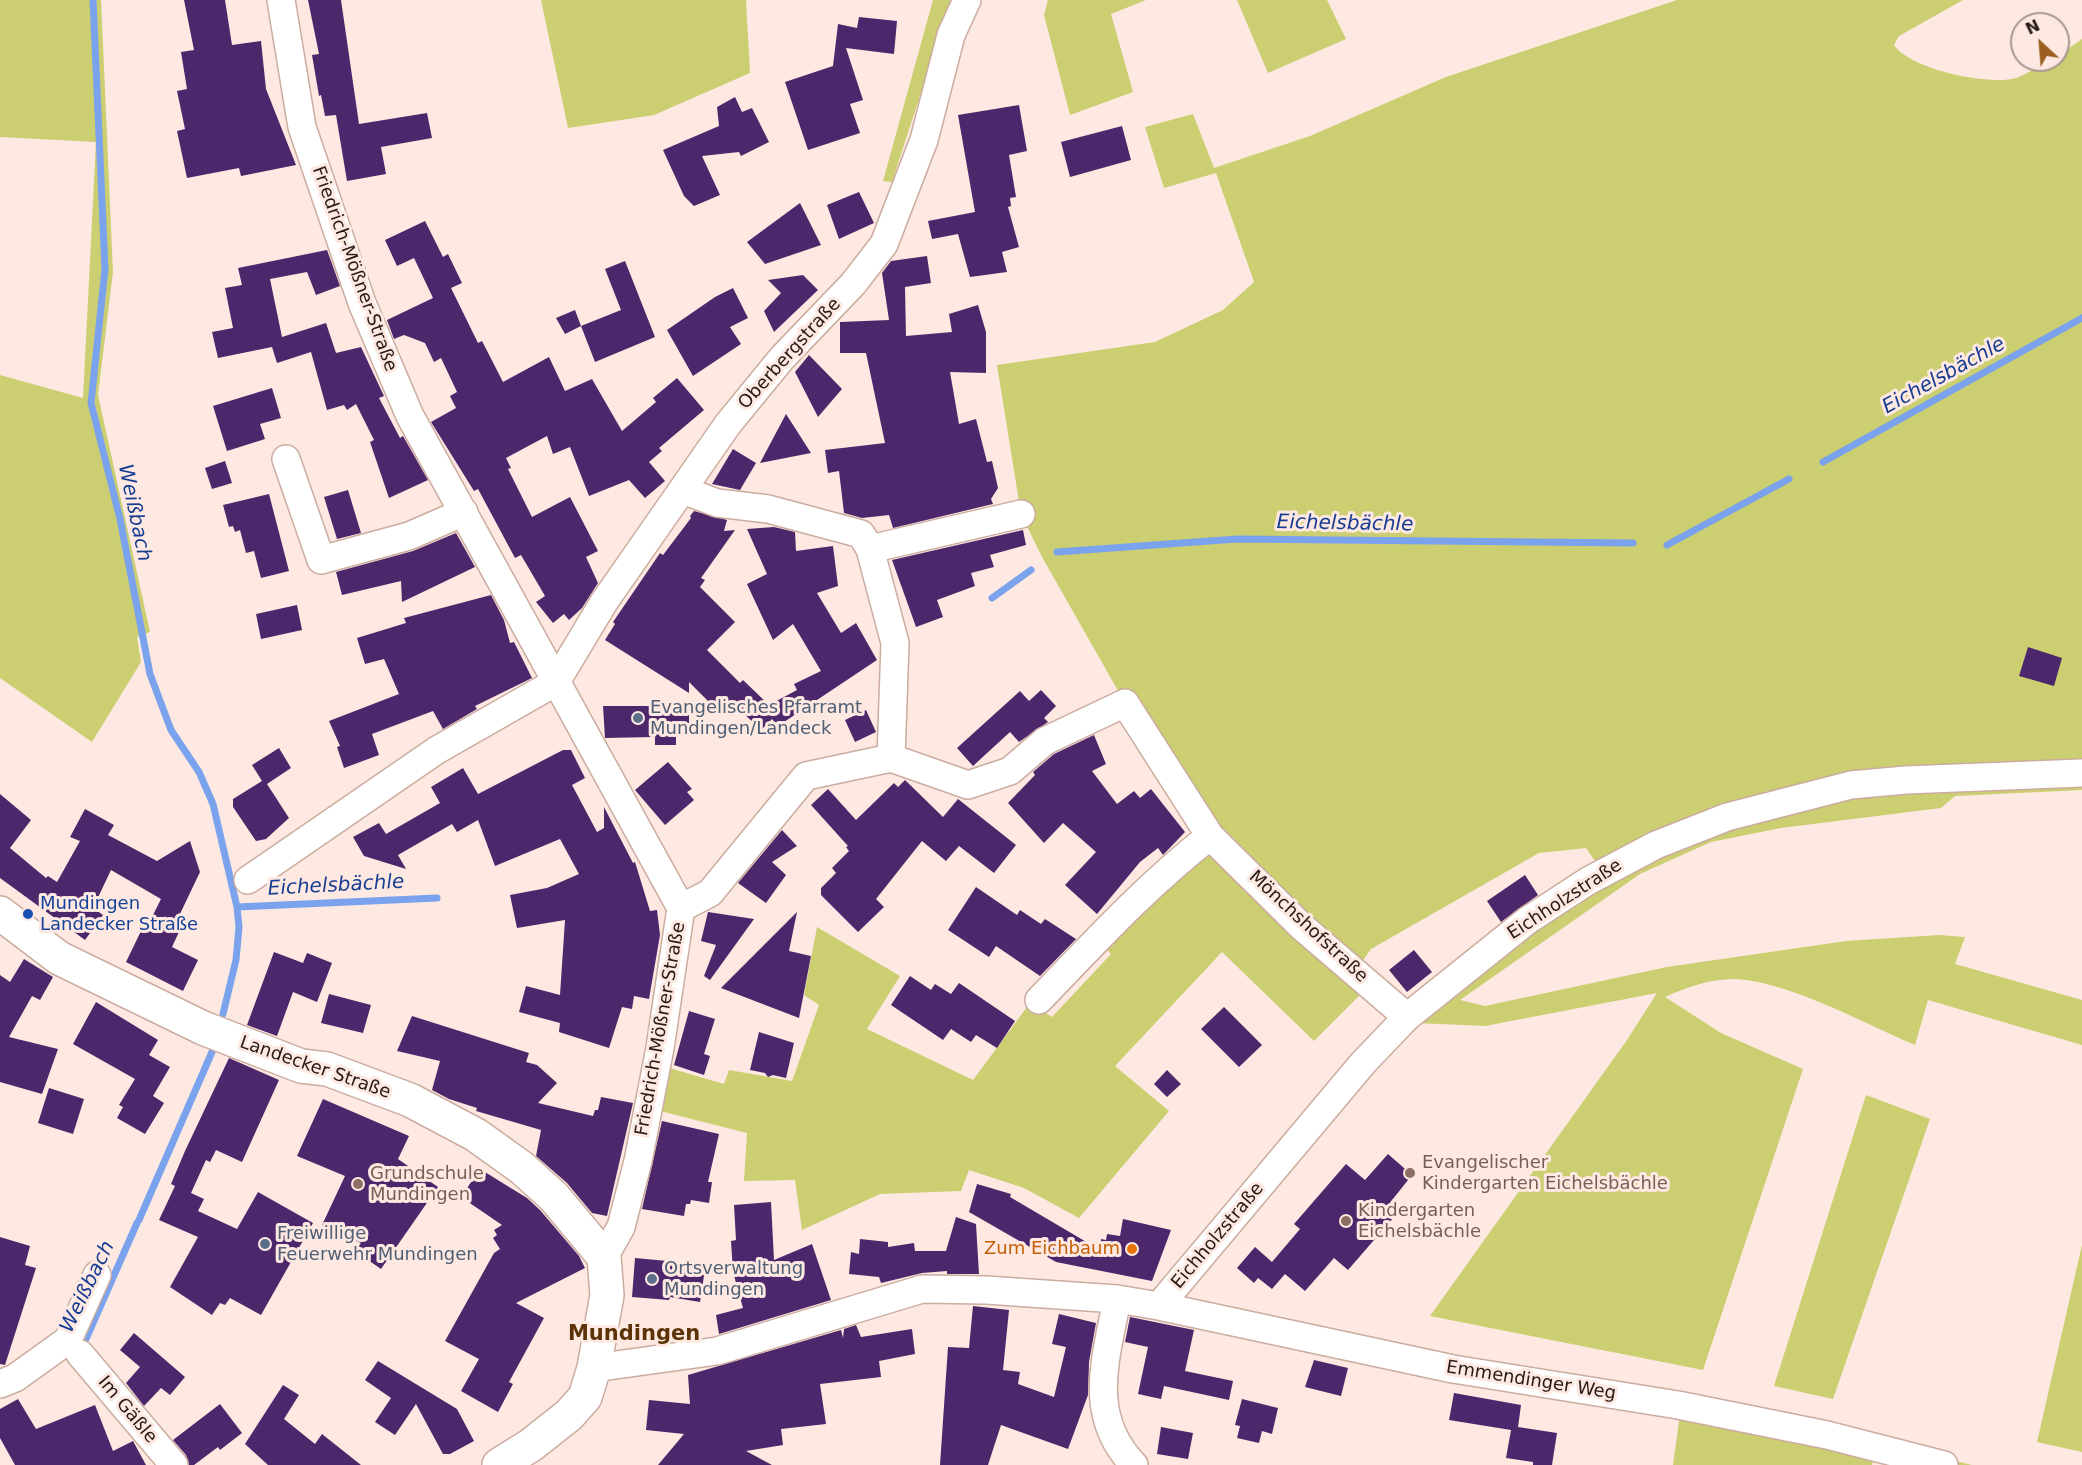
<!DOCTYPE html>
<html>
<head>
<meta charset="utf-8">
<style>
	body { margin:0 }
	#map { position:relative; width:2082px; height:1465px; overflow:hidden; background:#fde9e1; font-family:"DejaVu Sans",sans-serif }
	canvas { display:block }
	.north { position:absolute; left:2010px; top:12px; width:60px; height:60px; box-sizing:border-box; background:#fde9e1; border:2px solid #a79790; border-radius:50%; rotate:334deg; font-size:16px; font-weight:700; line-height:24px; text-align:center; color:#261b16 }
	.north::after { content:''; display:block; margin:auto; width:21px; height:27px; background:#9c5f22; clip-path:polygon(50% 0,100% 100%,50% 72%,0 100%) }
</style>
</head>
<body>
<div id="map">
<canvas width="2082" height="1465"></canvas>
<div class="north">N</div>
</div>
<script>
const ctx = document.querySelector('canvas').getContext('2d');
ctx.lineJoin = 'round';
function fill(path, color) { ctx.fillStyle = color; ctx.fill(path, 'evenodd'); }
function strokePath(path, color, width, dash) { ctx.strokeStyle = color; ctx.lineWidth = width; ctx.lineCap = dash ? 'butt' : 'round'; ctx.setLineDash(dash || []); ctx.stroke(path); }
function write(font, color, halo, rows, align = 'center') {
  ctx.font = font + ' "DejaVu Sans",sans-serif'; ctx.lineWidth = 6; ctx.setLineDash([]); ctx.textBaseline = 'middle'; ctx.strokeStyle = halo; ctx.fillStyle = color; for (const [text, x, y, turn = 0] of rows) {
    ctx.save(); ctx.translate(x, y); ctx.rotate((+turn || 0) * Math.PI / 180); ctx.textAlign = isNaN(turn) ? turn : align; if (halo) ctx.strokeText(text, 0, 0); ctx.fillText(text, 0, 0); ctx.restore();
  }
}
fill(new Path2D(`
	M 0,0 L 101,0 L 113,272 L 98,395 L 150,632 L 137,637 L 141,662 L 92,742 L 0,678 L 0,375 L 83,398 L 96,142 L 0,137 Z
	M 541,0 L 746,0 L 750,73 L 654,115 L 568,128 Z
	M 933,0 L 951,0 L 892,182 L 883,181 Z
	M 1048,0 L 1146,0 L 1111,14 L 1133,92 L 1070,115 L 1044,15 Z
	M 1237,0 L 1327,0 L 1346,39 L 1268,73 Z
	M 1677,0 L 1963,0 L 1899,36 L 1894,45 C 1909,69 1989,86 2016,78 C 2029,74 2047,60 2058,60 L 2058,56 L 2082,39 L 2082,790 L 1955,796 L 1941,808 L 1781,828 L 1711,842 L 1640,874 L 1460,1000 L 1485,1006 L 1667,967 L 1846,941 L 1939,935 L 1965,937 L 1955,964 L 2082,1000 L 2082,1045 L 1928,1000 L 1915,1045 C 1863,1023 1792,983 1737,979 C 1712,978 1687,987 1665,997 L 1721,1033 L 1803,1069 L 1703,1370 L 1430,1316 L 1627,1040 L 1657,993 L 1485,1026 L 1417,1023 L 1606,877 L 1586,848 L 1539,853 L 1371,949 L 1351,977 L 1365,990 L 1314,1041 L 1222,952 L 1115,1066 L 1169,1111 L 1079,1218 L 1024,1188 L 969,1170 L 961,1191 L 880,1194 L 802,1230 L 795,1180 L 744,1181 L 747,1133 L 656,1110 L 666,1067 L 724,1084 L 729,1070 L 792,1081 L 819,1005 L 804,995 L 817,927 L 900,976 L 867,1029 L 973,1080 L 1030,1003 L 1052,1017 L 1111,954 L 1101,943 L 1215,841 L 1125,703 L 1042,557 L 1021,514 L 997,365 L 1155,342 L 1223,310 L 1254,282 L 1216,173 L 1164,188 L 1145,127 L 1193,114 L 1214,168 L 1310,136 L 1446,77 Z
	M 1866,1095 L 1930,1119 L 1833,1399 L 1774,1386 Z
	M 2082,1245 L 2082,1452 L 2037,1442 Z
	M 1680,1414 L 1826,1429 L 1972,1465 L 1908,1465 L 1874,1457 L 1872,1465 L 1673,1465 Z`), '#cbce71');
strokePath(new Path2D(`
	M 93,0 L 105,269 L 91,403 L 120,519 L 150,674 L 171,730 L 199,772 L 213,804 L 237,907 L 239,927 L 236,960 L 223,1014
	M 1823,462 L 2082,318
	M 1667,545 L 1789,479
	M 1057,552 L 1237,539 L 1633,543
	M 992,598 L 1031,570
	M 237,907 L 437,898
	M 139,1220 L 212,1052
	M 77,1347 L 86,1339 L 137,1223`), '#7ba2ec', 7);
fill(new Path2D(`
	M 184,0 L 225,0 L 232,45 L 261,41 L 266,89 L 296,165 L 241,176 L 239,168 L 187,178 L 177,131 L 185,129 L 177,91 L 187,89 L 181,52 L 194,50 Z
	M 308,0 L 341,0 L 359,124 L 427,113 L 432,138 L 381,147 L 386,174 L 347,181 L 336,115 L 325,116 L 321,95 L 319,96 L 312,55 L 319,54 Z
	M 859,17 L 897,21 L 894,54 L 846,48 L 863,100 L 850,104 L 860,133 L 808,150 L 785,82 L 833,66 L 838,24 L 857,28 Z
	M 735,97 L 742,112 L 752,108 L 769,142 L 741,156 L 739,152 L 702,156 L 720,195 L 694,206 L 684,196 L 663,150 L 719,126 L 717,107 Z
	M 1019,105 L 1027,151 L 1009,155 L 1016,197 L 1010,198 L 1011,206 L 1008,207 L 1019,247 L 1002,252 L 1007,272 L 970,277 L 958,234 L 932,239 L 928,221 L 975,212 L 958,115 Z
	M 1122,126 L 1131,160 L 1070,177 L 1061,142 Z
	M 859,192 L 874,223 L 839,239 L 827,205 Z
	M 800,203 L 821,245 L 765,264 L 747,242 Z
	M 425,221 L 443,257 L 448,254 L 462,283 L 451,288 L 478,343 L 482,341 L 503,382 L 549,357 L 565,391 L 592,379 L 622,431 L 656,402 L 653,398 L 677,378 L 704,410 L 659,448 L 662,451 L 649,462 L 665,481 L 645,498 L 629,480 L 589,496 L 570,447 L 553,454 L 547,436 L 506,458 L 511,468 L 508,469 L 532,517 L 570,497 L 598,551 L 586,557 L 598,583 L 582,608 L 569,620 L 564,614 L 553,623 L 536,602 L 545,596 L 521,555 L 515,558 L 478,489 L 474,491 L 431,422 L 456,408 L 450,396 L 457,392 L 441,358 L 434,362 L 425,343 L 404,335 L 394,339 L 387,320 L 433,298 L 414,258 L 397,266 L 385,240 Z
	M 327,250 L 340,286 L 316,295 L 307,272 L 270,279 L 282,337 L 326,323 L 336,353 L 361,347 L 384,396 L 379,398 L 400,438 L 403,436 L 428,480 L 389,498 L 370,442 L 374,440 L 356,404 L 347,410 L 344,405 L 327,410 L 311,352 L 277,363 L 272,347 L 218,358 L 212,332 L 233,328 L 225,288 L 242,285 L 238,268 Z
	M 927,256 L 931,283 L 905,287 L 906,336 L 952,332 L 949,314 L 978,305 L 986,332 L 986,373 L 950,372 L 959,424 L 976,419 L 987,462 L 992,461 L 998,488 L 991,499 L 993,504 L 893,528 L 889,515 L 862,518 L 844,513 L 839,471 L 828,473 L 825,450 L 885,443 L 866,353 L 840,353 L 840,322 L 889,320 L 882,273 L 891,261 Z
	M 625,261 L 655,337 L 595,362 L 581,326 L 621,310 L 605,269 Z
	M 803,275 L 818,290 L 774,332 L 764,311 L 781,293 L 768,280 Z
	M 733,288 L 748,318 L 730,327 L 741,344 L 693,376 L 667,330 L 715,297 Z
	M 575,310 L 581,326 L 565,334 L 556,318 Z
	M 809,355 L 842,389 L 818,417 L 795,372 Z
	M 272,388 L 281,418 L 260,424 L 265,439 L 227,451 L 213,406 Z
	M 786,414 L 811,453 L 760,463 Z
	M 733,449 L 756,463 L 740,490 L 712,484 Z
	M 225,461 L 232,483 L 212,489 L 205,468 Z
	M 348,490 L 361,533 L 337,539 L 324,497 Z
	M 269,494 L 289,571 L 261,578 L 254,551 L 246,553 L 240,530 L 235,532 L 233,526 L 229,527 L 223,505 Z
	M 694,511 L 727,520 L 724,531 L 735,530 L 701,578 L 705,580 L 700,587 L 735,622 L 707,650 L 740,683 L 743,680 L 769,705 L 797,690 L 794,684 L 821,671 L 793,624 L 773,640 L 747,584 L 767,574 L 747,529 L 774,527 L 795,532 L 796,551 L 833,546 L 838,586 L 817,593 L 841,633 L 856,623 L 877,660 L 778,726 L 772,719 L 761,730 L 740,710 L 733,716 L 725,708 L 720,713 L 689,682 L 689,693 L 605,640 L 615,624 L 613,622 L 660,553 L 663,555 L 691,518 L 690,516 Z
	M 1023,530 L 1026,545 L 990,555 L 994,567 L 971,573 L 975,586 L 937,600 L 943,617 L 916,627 L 892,560 Z
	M 456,533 L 475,567 L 402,602 L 401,581 L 342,595 L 336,572 L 413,551 Z
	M 491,595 L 504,620 L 510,643 L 514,642 L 532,678 L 475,706 L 477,709 L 443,729 L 433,711 L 372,734 L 379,755 L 344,768 L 337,747 L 340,746 L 329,721 L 399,694 L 384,659 L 365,664 L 357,638 L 406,623 L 404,618 Z
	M 297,605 L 302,630 L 261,639 L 256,614 Z
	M 2028,647 L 2062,658 L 2054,686 L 2019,676 Z
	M 1041,690 L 1056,706 L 1044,718 L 1048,722 L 1019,742 L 1010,732 L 973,766 L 957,748 L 1020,691 L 1029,701 Z
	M 603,706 L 689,706 L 689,734 L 676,734 L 676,745 L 655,745 L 655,737 L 605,738 Z
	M 866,710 L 876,732 L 855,742 L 845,720 Z
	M 1094,735 L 1106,764 L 1092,771 L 1117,804 L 1134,791 L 1140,798 L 1151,789 L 1185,832 L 1163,855 L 1158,848 L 1140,862 L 1097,914 L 1065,885 L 1096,852 L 1063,823 L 1044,843 L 1008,803 L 1035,775 L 1033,772 L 1054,754 Z
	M 279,748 L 291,768 L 267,784 L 289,818 L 266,839 L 256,841 L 233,807 L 233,799 L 262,781 L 252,765 Z
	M 563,750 L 571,750 L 585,778 L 572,785 L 597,832 L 604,828 L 604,807 L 633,863 L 635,862 L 650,911 L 657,910 L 660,935 L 649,999 L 634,996 L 632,1009 L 622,1007 L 609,1048 L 559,1032 L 560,1023 L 519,1012 L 526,986 L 560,995 L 565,920 L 517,928 L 510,895 L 547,888 L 579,874 L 560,839 L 495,866 L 478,820 L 457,832 L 452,824 L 398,855 L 406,869 L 364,856 L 353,837 L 379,823 L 386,834 L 440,803 L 431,787 L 463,768 L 478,794 Z
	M 668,762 L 692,789 L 687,792 L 694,800 L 665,825 L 635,790 Z
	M 905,780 L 943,817 L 958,799 L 1016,845 L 994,873 L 959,846 L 946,861 L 922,841 L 876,899 L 884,907 L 858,932 L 821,895 L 821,888 L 836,873 L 832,868 L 849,851 L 846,847 L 848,846 L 811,805 L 828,789 L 856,820 L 894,783 L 898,787 Z
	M 0,794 L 31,820 L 10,848 L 46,878 L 48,876 L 57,882 L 80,841 L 70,837 L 85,809 L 114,825 L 108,835 L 157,861 L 190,841 L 200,872 L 179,916 L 185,919 L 172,947 L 198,960 L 183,991 L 126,962 L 141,931 L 144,933 L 161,899 L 111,870 L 93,908 L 103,915 L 85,940 L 0,878 Z
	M 782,830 L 797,846 L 772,862 L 786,875 L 766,903 L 738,883 Z
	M 1525,875 L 1538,895 L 1501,922 L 1487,901 Z
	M 976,887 L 1017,915 L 1020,910 L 1041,924 L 1045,919 L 1076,939 L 1040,976 L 996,946 L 989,957 L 948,930 Z
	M 708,912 L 754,919 L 710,980 L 704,976 L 716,945 L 701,941 Z
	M 797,912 L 789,951 L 811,956 L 799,1018 L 721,988 Z
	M 1414,950 L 1432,972 L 1407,992 L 1389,970 Z
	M 274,952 L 303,963 L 307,953 L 332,963 L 317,1002 L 293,992 L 277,1036 L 247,1025 Z
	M 24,959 L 53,977 L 40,1000 L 32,996 L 9,1037 L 58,1049 L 42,1094 L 0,1082 L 0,975 L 10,982 Z
	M 910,976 L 931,990 L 935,984 L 951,994 L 959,983 L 1015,1021 L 997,1048 L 976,1035 L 971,1042 L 951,1029 L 943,1040 L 891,1005 Z
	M 329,994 L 371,1005 L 363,1033 L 321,1023 Z
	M 96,1002 L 158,1040 L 149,1055 L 170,1067 L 153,1096 L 164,1103 L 145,1134 L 117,1118 L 123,1107 L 119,1105 L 135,1079 L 73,1044 Z
	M 1224,1007 L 1262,1045 L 1239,1067 L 1201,1029 Z
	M 689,1011 L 715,1019 L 704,1054 L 710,1056 L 704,1075 L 674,1065 Z
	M 412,1016 L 529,1053 L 526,1062 L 537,1065 L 557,1083 L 538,1103 L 593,1116 L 595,1110 L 598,1110 L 601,1097 L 633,1103 L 607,1216 L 592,1213 L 567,1183 L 536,1156 L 541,1130 L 476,1111 L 477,1108 L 449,1099 L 432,1090 L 440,1061 L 397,1051 Z
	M 759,1032 L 794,1043 L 786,1078 L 773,1075 L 768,1077 L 765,1073 L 750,1070 Z
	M 229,1058 L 279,1080 L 242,1162 L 216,1150 L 210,1162 L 206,1160 L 191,1193 L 204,1199 L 198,1211 L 237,1229 L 258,1192 L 313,1223 L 261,1315 L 230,1298 L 225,1305 L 220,1303 L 212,1315 L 170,1287 L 198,1237 L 159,1220 L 175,1186 L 171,1184 L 185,1151 Z
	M 1167,1070 L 1181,1084 L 1167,1097 L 1154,1084 Z
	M 49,1088 L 84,1099 L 73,1134 L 38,1123 Z
	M 323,1099 L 409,1136 L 398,1159 L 438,1187 L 381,1269 L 355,1251 L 361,1243 L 322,1225 L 345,1176 L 297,1156 Z
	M 662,1121 L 719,1134 L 708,1182 L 712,1182 L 709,1203 L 691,1200 L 690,1204 L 686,1204 L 684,1216 L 642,1209 Z
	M 1388,1154 L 1412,1175 L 1385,1209 L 1394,1217 L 1348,1270 L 1334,1258 L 1305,1291 L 1285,1274 L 1272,1289 L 1258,1278 L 1254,1283 L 1237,1268 L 1255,1247 L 1272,1262 L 1300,1229 L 1294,1224 L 1346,1164 L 1365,1180 Z
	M 480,1169 L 527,1198 L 540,1210 L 579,1256 L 585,1268 L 516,1303 L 544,1318 L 509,1382 L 513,1384 L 498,1412 L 461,1391 L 479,1359 L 445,1341 L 494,1253 L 500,1249 L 493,1238 L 497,1235 L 494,1230 L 502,1225 L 461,1197 Z
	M 977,1184 L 1011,1194 L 1010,1197 L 1100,1250 L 1101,1239 L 1106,1240 L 1107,1234 L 1120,1236 L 1123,1219 L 1171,1230 L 1152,1281 L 1056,1262 L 969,1212 Z
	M 771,1202 L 774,1260 L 812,1244 L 831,1300 L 719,1334 L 716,1315 L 743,1308 L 733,1272 L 731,1241 L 736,1240 L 734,1205 Z
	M 956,1217 L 976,1224 L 979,1274 L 947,1274 L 947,1271 L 922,1273 L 881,1283 L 879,1277 L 849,1274 L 851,1252 L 859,1254 L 860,1239 L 888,1242 L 888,1247 L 914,1243 L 915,1251 L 946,1251 Z
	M 0,1237 L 30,1246 L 25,1265 L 36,1268 L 5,1365 L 0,1364 Z
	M 635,1258 L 689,1263 L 705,1269 L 700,1302 L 670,1297 L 669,1300 L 632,1297 Z
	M 973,1306 L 1009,1310 L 1003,1370 L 1020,1372 L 1018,1384 L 1054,1397 L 1066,1347 L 1052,1344 L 1059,1314 L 1096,1323 L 1089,1362 L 1088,1395 L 1068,1449 L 1001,1425 L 988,1465 L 940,1465 L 948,1347 L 969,1348 Z
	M 1130,1317 L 1194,1330 L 1185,1371 L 1233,1381 L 1229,1400 L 1164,1386 L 1161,1399 L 1138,1394 L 1148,1347 L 1125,1342 Z
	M 856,1325 L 861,1337 L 912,1329 L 915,1354 L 879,1361 L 881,1377 L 820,1384 L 826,1424 L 781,1429 L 783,1445 L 746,1451 L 772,1465 L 658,1465 L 684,1434 L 646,1430 L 649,1400 L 690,1404 L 688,1375 L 841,1330 L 843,1338 L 844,1329 Z
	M 134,1333 L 185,1377 L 170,1395 L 161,1388 L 144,1406 L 126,1383 L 140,1367 L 120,1350 Z
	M 1314,1360 L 1348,1368 L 1341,1396 L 1305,1387 Z
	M 378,1361 L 457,1409 L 474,1441 L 450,1454 L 443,1454 L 416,1404 L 395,1435 L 375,1422 L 391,1398 L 365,1380 Z
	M 283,1385 L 299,1395 L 284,1419 L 315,1444 L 322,1434 L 361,1465 L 268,1465 L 245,1444 Z
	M 1454,1393 L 1521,1405 L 1518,1427 L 1557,1433 L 1552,1465 L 1533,1465 L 1533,1462 L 1506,1458 L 1511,1430 L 1449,1420 Z
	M 18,1399 L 36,1429 L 95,1405 L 113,1451 L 133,1441 L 146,1465 L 15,1465 L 0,1438 L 0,1409 Z
	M 1242,1399 L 1278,1408 L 1272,1434 L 1262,1431 L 1259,1443 L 1237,1438 L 1240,1426 L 1235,1425 Z
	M 220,1404 L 242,1433 L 220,1450 L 218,1447 L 194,1465 L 189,1465 L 186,1455 L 173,1440 Z
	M 1161,1427 L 1193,1433 L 1188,1459 L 1157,1454 Z`), '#4d276b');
const street = new Path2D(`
	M 281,0 L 302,127 L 362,303 L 410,416 L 681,908 L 660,1048 L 638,1161 L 621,1227 L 604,1257
	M 286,459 L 321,560 L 409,536 L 464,512
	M 683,490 L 717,503 L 768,509 L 861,534 L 870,549 L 895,643 L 891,758
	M 870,549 L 1021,514
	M 248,880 L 437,750 L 556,682 L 604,602 L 728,424 L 782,358 L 853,284 L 884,244 L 924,140 L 951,35 L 967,0
	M 681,908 L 710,893 L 806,776 L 891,758 L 968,785 L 1010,771 L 1045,741 L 1125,703 L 1210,836 L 1301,926 L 1407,1017
	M 1039,1000 C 1094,943 1147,885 1210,836
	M 1117,1299 C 1106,1359 1086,1415 1134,1465
	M 1159,1306 L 1363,1063 L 1407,1017 L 1528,920 L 1588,881 L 1656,845 L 1727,817 L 1851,785 L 1906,780 L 2082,773
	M 80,1354 L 174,1465
	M 594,1368 L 717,1351 L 922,1289 L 986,1290 L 1117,1299 L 1159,1306 L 1453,1369 L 1678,1405 L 1827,1435 L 1944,1465
	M 0,1384 L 15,1378 L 68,1340 L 97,1275`);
const secondary = new Path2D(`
	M 0,913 L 59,958 L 203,1028 L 301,1066 L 327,1069 L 410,1100 L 476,1135 L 522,1168 L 554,1197 L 604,1257 L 607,1295 L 594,1368 L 585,1397 L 569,1415 L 531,1445 L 499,1465`);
strokePath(street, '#cbac9f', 30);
strokePath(secondary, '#cbac9f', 36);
strokePath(street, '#fff', 27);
strokePath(secondary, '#fff', 33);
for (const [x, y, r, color] of [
	[638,718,6,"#5c6f8a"],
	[28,914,6,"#1a4fb4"],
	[1410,1173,6,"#8d6e63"],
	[358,1184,6,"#8d6e63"],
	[1346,1221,6,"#8d6e63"],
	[265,1244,6,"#5c6f8a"],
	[1132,1249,6,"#e8710a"],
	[652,1279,6,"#5c6f8a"]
]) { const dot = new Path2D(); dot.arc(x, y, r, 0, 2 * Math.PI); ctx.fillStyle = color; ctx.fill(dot); strokePath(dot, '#fde9e1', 2); }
write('18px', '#261b16', '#fde9e1', [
	["Friedrich-Mößner-Straße",354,269,70],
	["Oberbergstraße",790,354,-48],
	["Eichholzstraße",1565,900,-33],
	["Mönchshofstraße",1308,927,43],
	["Friedrich-Mößner-Straße",661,1029,-80],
	["Landecker Straße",315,1068,19],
	["Eichholzstraße",1218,1236,-50],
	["Emmendinger Weg",1531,1381,9],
	["Im Gäßle",127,1410,50]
]);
write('18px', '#4e5e75', '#fde9e1', [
	["Evangelisches Pfarramt",650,708],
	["Mundingen/Landeck",650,729],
	["Freiwillige",277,1234],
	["Feuerwehr Mundingen",277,1255],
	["Ortsverwaltung",664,1269],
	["Mundingen",664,1290]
], 'left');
write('18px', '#164399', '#fde9e1', [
	["Mundingen",40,904],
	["Landecker Straße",40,925]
], 'left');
write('18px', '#785e54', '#fde9e1', [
	["Evangelischer",1422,1163],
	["Kindergarten Eichelsbächle",1422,1184],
	["Grundschule",370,1174],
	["Mundingen",370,1195],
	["Kindergarten",1358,1211],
	["Eichelsbächle",1358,1232]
], 'left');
write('18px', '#c56008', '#fde9e1', [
	["Zum Eichbaum",1120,1249]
], 'right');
write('italic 20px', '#173d93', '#fde9e1', [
	["Eichelsbächle",1944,376,-29],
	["Weißbach",134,513,78],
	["Eichelsbächle",1345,524,1],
	["Eichelsbächle",336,886,-3],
	["Weißbach",88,1287,-64]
]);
write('bold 21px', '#5c3306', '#fde9e1', [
	["Mundingen",634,1335]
]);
</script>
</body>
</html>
